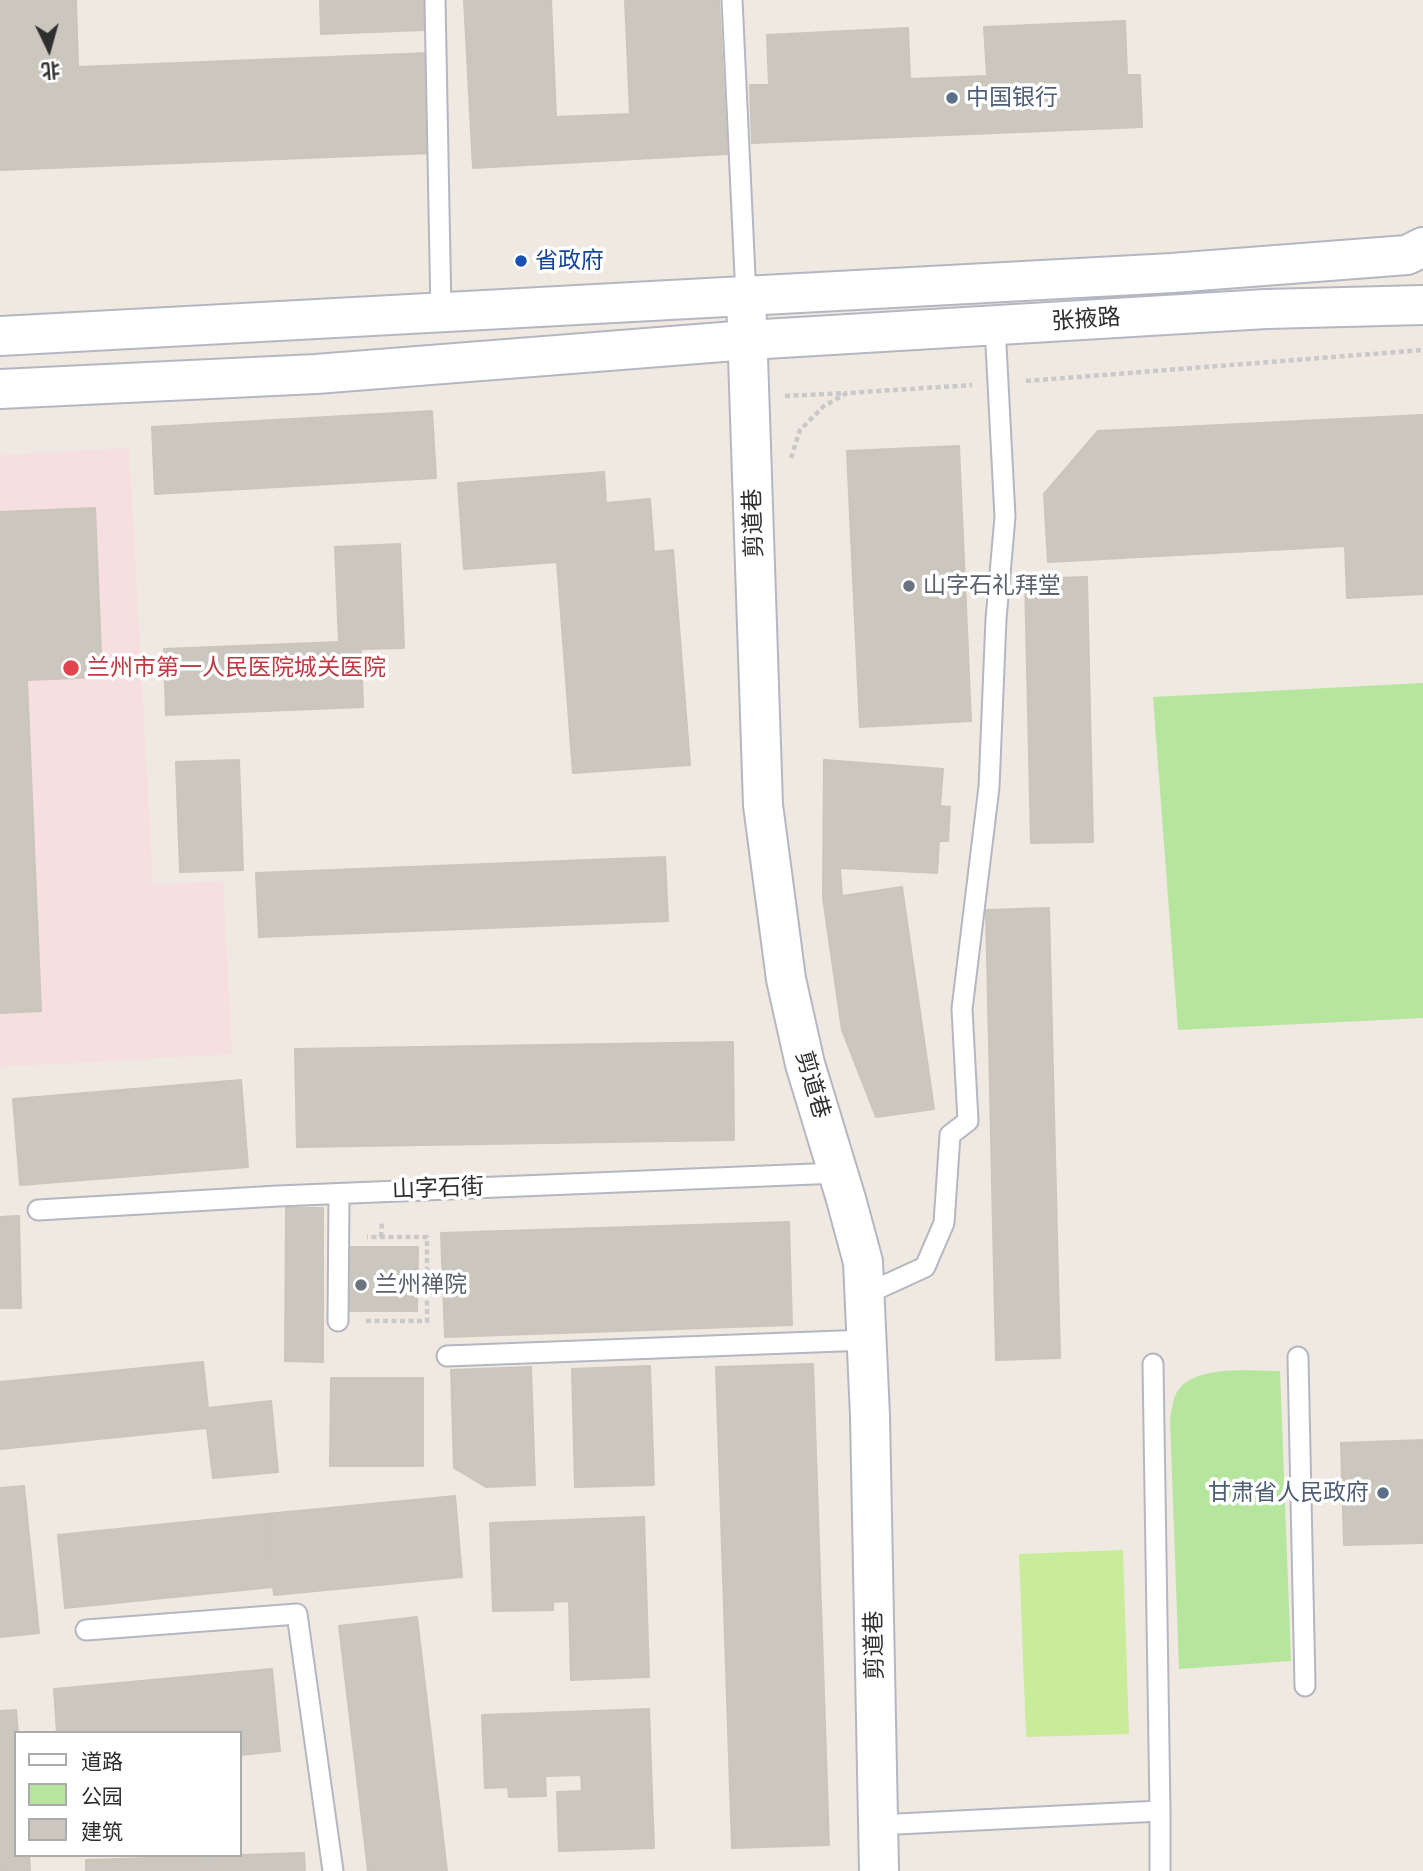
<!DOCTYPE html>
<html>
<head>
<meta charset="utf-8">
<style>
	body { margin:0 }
	#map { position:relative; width:1423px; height:1871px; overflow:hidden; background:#efe9e1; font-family:Karla,"Noto Sans SC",sans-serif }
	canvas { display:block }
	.legend { position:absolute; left:14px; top:1731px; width:228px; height:126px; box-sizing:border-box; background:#fff; border:2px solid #ababab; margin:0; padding:9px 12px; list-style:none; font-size:21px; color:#2e2e2e }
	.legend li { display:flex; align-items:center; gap:14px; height:35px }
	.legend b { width:35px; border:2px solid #ababab }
	.north { position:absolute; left:14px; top:14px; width:70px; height:70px; -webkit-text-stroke:5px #fff; paint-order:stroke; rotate:175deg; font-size:19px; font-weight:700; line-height:28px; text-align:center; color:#2e2e2e }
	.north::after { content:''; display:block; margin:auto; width:24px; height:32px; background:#2e2e2e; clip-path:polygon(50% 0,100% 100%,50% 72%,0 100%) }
</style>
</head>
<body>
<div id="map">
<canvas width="1423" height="1871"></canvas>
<ul class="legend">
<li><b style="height:9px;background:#fff"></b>道路</li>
<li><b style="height:19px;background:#b6e59e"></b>公园</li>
<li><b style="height:19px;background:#cbc7bf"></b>建筑</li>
</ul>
<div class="north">北</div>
</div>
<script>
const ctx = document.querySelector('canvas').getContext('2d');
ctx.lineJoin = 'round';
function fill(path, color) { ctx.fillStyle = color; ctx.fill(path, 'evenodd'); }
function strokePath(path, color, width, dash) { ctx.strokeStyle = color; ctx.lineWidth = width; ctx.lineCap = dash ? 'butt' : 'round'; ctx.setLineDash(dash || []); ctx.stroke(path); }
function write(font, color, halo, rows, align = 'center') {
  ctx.font = font + ' Karla,"Noto Sans SC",sans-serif'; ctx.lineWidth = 7; ctx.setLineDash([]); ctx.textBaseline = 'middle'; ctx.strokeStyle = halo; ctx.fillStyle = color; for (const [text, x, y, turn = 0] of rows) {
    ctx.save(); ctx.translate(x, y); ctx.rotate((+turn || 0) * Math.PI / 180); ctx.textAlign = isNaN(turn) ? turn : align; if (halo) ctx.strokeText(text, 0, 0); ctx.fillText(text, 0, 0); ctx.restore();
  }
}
fill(new Path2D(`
	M 129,448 L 153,885 L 223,881 L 232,1054 L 0,1067 L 0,455 Z`), '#f5dfe0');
fill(new Path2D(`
	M 1423,683 L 1423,1018 L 1178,1030 L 1153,697 Z
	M 1280,1371 L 1291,1661 L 1179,1669 L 1170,1419 C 1172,1411 1172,1400 1177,1392 C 1194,1364 1250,1371 1280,1371 Z`), '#b6e59e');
fill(new Path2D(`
	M 1123,1550 L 1129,1734 L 1026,1737 L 1019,1554 Z`), '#c9ec9a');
const building = new Path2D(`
	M 0,0 L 76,0 L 78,67 L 430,53 L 433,153 L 0,170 Z
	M 320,0 L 423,0 L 424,30 L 321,34 Z
	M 464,0 L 551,0 L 556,117 L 630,114 L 625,0 L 719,0 L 727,154 L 473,168 Z
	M 1125,21 L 1127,75 L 1140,75 L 1142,127 L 752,143 L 750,85 L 769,85 L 767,35 L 908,28 L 910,79 L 987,76 L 984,27 Z
	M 432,411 L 436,478 L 155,494 L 152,427 Z
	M 1423,415 L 1423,594 L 1347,598 L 1345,546 L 1048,562 L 1044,494 L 1098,431 Z
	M 959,446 L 971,721 L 860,727 L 847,451 Z
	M 604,472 L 606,503 L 650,499 L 654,552 L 673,550 L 690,765 L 573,773 L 557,562 L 464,569 L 458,483 Z
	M 95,508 L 102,677 L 27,680 L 41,1011 L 0,1013 L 0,512 Z
	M 400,544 L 404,648 L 361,649 L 363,707 L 166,715 L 164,649 L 339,642 L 335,547 Z
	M 1087,577 L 1093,842 L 1031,843 L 1025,579 Z
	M 239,760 L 243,870 L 180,872 L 176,762 Z
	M 824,760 L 943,769 L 940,806 L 950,807 L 948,841 L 939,841 L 937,873 L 840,868 L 842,896 L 902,887 L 934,1109 L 876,1117 L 842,1030 L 823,898 Z
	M 665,857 L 668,921 L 259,937 L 256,873 Z
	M 1049,908 L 1060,1358 L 996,1360 L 986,910 Z
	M 733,1042 L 734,1140 L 297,1147 L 295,1049 Z
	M 241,1080 L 248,1167 L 20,1185 L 13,1099 Z
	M 286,1208 L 323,1208 L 323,1362 L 285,1361 Z
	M 19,1216 L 21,1308 L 0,1308 L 0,1217 Z
	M 789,1222 L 792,1325 L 445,1337 L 441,1233 Z
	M 349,1247 L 418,1247 L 417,1311 L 348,1311 Z
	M 203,1362 L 208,1408 L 271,1401 L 278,1472 L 213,1478 L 207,1428 L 0,1449 L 0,1382 Z
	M 813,1364 L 829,1845 L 732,1848 L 716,1367 Z
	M 650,1366 L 654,1485 L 575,1487 L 572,1369 Z
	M 531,1367 L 535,1485 L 486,1487 L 454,1468 L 451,1370 Z
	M 331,1378 L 423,1378 L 423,1466 L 330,1466 Z
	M 1423,1440 L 1423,1543 L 1344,1545 L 1341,1443 Z
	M 24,1486 L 39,1633 L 0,1637 L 0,1488 Z
	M 455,1496 L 462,1577 L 274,1595 L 266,1514 Z
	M 266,1514 L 273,1587 L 65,1608 L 58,1535 Z
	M 644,1517 L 649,1677 L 571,1680 L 569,1601 L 553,1602 L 553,1610 L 493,1611 L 490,1523 Z
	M 417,1617 L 447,1871 L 368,1871 L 339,1626 Z
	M 272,1669 L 280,1751 L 240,1755 L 240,1733 L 57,1733 L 54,1689 Z
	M 649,1709 L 654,1848 L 559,1851 L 557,1792 L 582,1791 L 581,1775 L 545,1776 L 546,1796 L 509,1797 L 508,1787 L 485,1788 L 482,1715 Z
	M 16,1710 L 18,1733 L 16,1733 L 16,1855 L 29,1855 L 30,1871 L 0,1871 L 0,1711 Z
	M 304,1853 L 305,1871 L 86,1871 L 86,1860 Z`);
fill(building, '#cbc7bf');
strokePath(building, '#cbc5ba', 2);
const service = new Path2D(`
	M 435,0 L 441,313
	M 732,0 L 746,297
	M 38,1210 L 278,1196 L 838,1173
	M 864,1295 L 925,1267 L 944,1223 L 950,1135 L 968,1121 L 962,1009 L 989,787 L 996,619 L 1005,517 L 995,326
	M 338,1321 L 339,1194
	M 447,1356 L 867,1340
	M 1298,1357 L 1305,1686
	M 86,1630 L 297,1614 L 333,1871
	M 1160,1811 L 1160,1871
	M 877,1825 L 1160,1811 L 1153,1364`);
const tertiary = new Path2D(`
	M 746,297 L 763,805 L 786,979 L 805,1064 L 846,1199 L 863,1262 L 870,1416 L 879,1871`);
const secondary = new Path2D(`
	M 0,336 L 1172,273 L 1407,255 L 1423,247
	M 0,389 L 316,374 L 748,340 L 1266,309 L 1423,305`);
strokePath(service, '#b4b7c1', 23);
strokePath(tertiary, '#b4b7c1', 42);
strokePath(secondary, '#b4b7c1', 42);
strokePath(new Path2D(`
	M 1026,381 L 1423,350
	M 785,396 L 847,393
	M 791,458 L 800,430 L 824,406 L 847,393 L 972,385
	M 381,1237 L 382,1221
	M 366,1321 L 427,1321 L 427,1237 L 367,1237`), '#c9c9c9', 4.5, [5, 3.5]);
strokePath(service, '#fff', 19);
strokePath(tertiary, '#fff', 38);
strokePath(secondary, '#fff', 38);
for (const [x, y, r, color] of [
	[952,98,7,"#5c6f8a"],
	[521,261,7,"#1a4fb4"],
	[909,586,7,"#6b7280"],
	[71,668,9,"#e0444e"],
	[361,1285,7,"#6b7280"],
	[1383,1493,7,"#5c6f8a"]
]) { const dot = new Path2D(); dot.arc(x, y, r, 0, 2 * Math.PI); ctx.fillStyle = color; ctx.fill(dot); strokePath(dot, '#fff', 2.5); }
write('23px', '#4e5e75', '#fff', [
	["中国银行",966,98],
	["甘肃省人民政府",1369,1493,"right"]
], 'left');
write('23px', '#164399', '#fff', [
	["省政府",535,261]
], 'left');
write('23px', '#2e2e2e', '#fff', [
	["张掖路",1086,320,-4],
	["剪道巷",754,523,-92],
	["剪道巷",812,1085,74],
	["山字石街",438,1189,-2],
	["剪道巷",875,1645,-91]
]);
write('23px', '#5b616d', '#fff', [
	["山字石礼拜堂",923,586],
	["兰州禅院",375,1285]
], 'left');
write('23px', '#be3a42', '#fff', [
	["兰州市第一人民医院城关医院",87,668]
], 'left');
</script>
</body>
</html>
